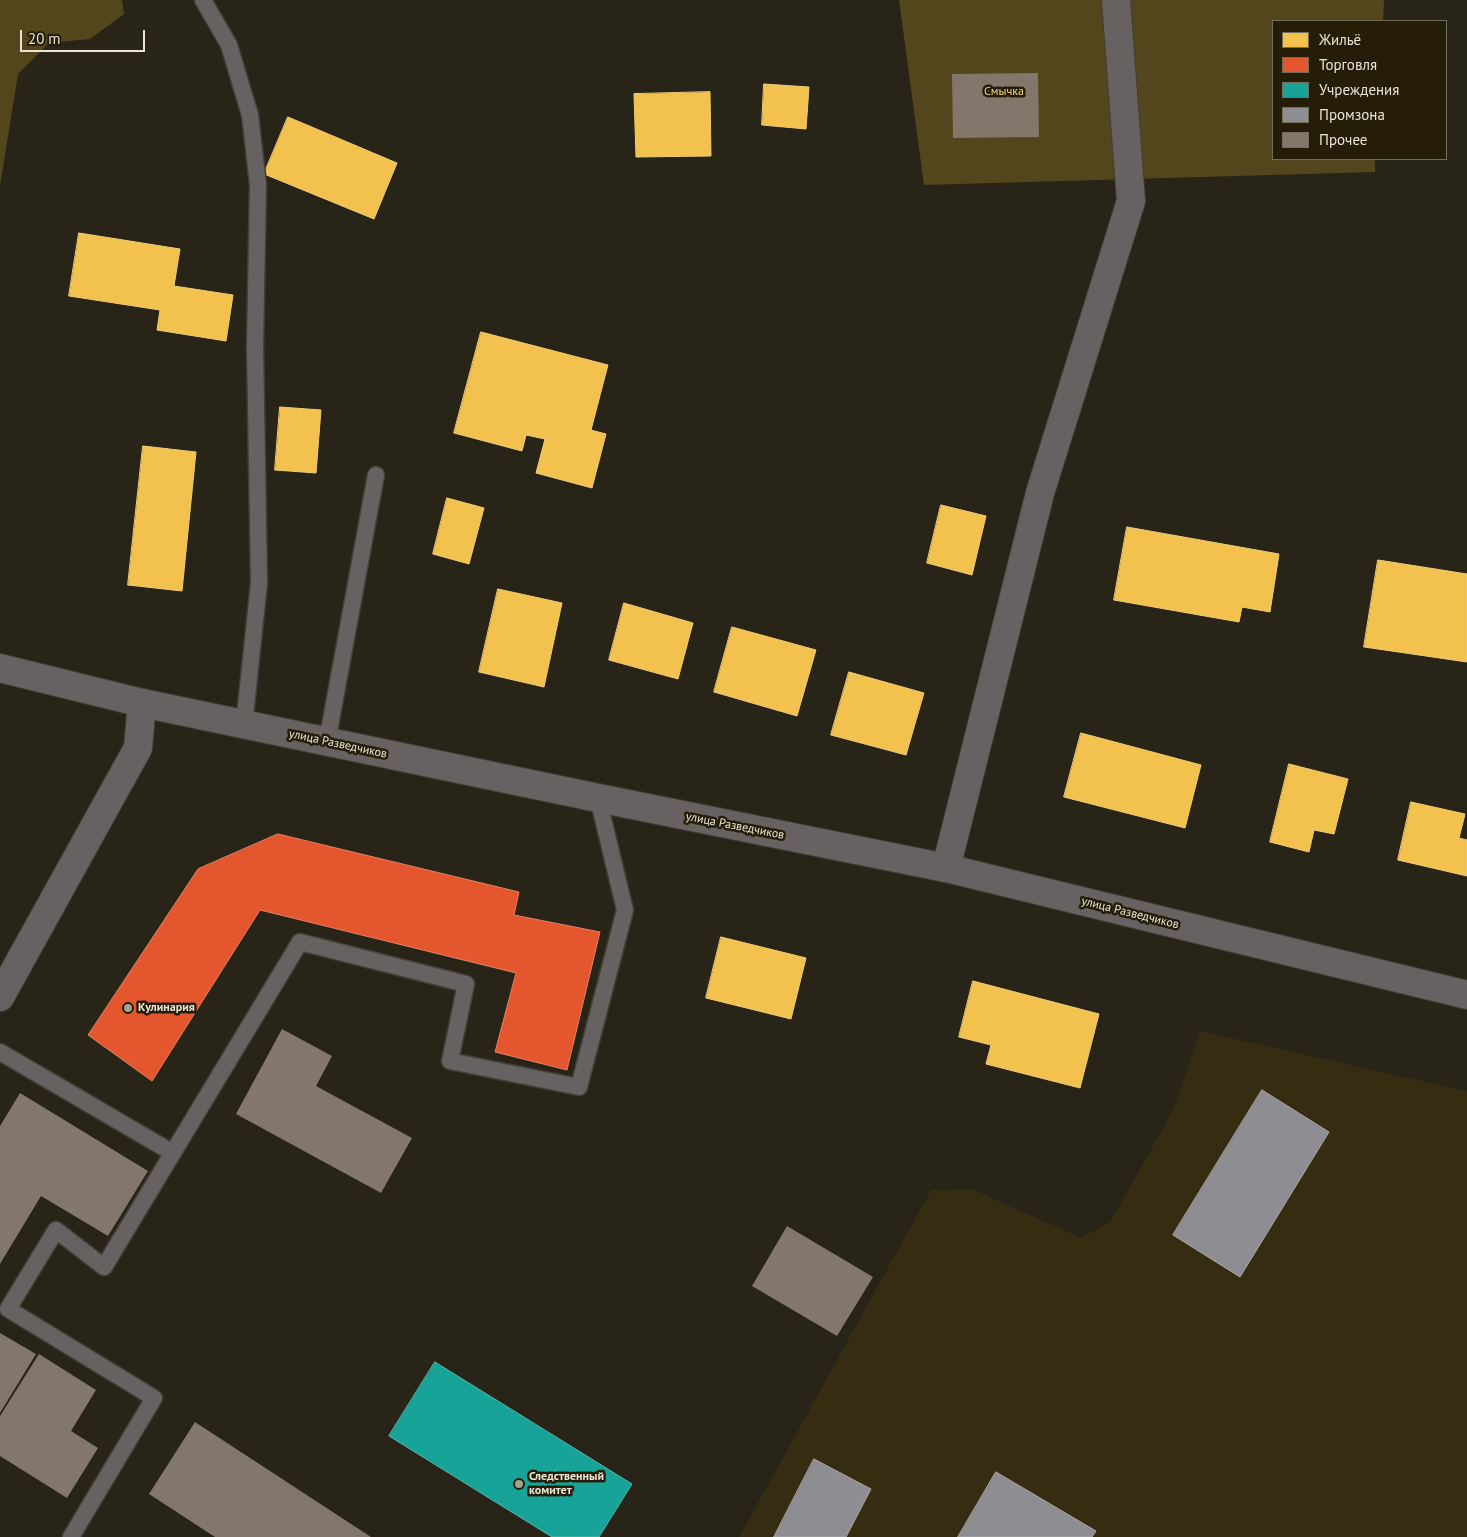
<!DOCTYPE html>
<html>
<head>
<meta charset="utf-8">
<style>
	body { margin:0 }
	#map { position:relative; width:1467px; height:1537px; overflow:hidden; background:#282418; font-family:"PT Sans",sans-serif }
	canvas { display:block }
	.legend { position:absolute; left:1272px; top:20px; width:175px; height:140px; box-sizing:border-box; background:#251d08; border:1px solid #736d5b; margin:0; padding:6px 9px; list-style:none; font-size:15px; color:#e9e4d7 }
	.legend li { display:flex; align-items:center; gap:10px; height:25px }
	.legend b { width:25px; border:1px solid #736d5b }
	.scale { position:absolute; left:20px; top:30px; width:125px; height:22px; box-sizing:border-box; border:2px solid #e9e4d7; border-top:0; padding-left:6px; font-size:15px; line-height:18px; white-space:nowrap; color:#e9e4d7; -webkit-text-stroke:4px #251d08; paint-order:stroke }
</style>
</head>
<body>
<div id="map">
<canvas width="1467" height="1537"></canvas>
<ul class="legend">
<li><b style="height:14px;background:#f2c14e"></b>Жильё</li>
<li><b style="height:14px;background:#e4572e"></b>Торговля</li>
<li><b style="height:14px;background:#17a398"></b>Учреждения</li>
<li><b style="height:14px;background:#8d8d92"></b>Промзона</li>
<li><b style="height:14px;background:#82776a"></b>Прочее</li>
</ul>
<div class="scale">20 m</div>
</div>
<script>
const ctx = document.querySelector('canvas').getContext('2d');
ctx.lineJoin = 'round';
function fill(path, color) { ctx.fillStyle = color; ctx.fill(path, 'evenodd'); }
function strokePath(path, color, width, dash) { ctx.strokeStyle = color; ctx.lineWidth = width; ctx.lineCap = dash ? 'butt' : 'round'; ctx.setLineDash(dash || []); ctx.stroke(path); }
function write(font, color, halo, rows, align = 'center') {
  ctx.font = font + ' "PT Sans",sans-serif'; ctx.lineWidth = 5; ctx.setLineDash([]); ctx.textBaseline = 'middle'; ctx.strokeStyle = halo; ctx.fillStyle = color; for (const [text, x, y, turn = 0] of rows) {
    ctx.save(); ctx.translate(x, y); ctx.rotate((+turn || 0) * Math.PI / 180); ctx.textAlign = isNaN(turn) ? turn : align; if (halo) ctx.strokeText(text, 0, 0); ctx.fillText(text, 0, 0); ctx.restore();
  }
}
fill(new Path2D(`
	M 1200,1031 L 1467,1091 L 1467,1537 L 739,1537 L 931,1190 L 972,1189 L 1081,1238 L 1111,1221 L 1174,1108 Z`), '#352c11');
fill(new Path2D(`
	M 0,0 L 122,0 L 124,14 L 90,39 L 49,43 L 18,74 L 0,186 Z
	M 899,0 L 1384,0 L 1383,21 L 1273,21 L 1273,159 L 1375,159 L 1375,172 L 924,185 Z`), '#53461d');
const homes = new Path2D(`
	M 764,84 L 809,87 L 806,129 L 762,125 Z
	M 710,92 L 711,156 L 636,157 L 634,94 Z
	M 288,117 L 397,163 L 374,219 L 264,174 Z
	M 79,233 L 180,249 L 174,286 L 233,295 L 226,341 L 157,330 L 160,310 L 69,296 Z
	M 481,332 L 608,365 L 591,430 L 606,434 L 592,488 L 536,473 L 545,439 L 526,435 L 522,451 L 454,433 Z
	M 280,407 L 321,410 L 316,473 L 275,470 Z
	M 143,446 L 196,452 L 182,591 L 128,585 Z
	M 447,498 L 484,508 L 469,564 L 433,554 Z
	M 941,505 L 986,516 L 972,575 L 927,563 Z
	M 1127,527 L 1279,554 L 1270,612 L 1242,607 L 1239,622 L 1114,600 Z
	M 1378,560 L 1467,574 L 1467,662 L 1364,647 Z
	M 498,589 L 562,603 L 544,687 L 479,672 Z
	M 624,603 L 693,623 L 678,679 L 609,660 Z
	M 732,627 L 816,650 L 797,716 L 714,692 Z
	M 849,672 L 924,693 L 906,755 L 831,735 Z
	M 1081,733 L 1201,765 L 1185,828 L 1064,797 Z
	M 1289,764 L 1348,779 L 1334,834 L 1314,830 L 1309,852 L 1270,842 Z
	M 1411,802 L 1465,814 L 1459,838 L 1467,840 L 1467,876 L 1398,860 Z
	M 721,937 L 806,958 L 791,1019 L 706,998 Z
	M 973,981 L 1099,1014 L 1080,1088 L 986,1064 L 991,1045 L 959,1037 Z`);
fill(homes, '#f2c14e');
strokePath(homes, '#efcc77', 1);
const shops = new Path2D(`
	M 278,834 L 519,892 L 514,915 L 600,932 L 567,1070 L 495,1052 L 516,973 L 260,910 L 152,1081 L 88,1035 L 198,869 Z`);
fill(shops, '#e4572e');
strokePath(shops, '#e68161', 1);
const public = new Path2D(`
	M 435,1362 L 632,1484 L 599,1537 L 552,1537 L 389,1436 Z`);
fill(public, '#17a398');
strokePath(public, '#56b6ab', 1);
const industry = new Path2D(`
	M 1262,1090 L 1329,1132 L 1240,1277 L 1173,1235 Z
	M 814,1459 L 871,1489 L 846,1537 L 774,1537 Z
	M 996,1472 L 1096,1531 L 1092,1537 L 958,1537 Z`);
fill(industry, '#8d8d92');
strokePath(industry, '#a9a7a7', 1);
fill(new Path2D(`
	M 1038,73 L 1039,137 L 953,138 L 952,74 Z
	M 282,1029 L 332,1056 L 316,1086 L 412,1138 L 381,1193 L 236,1114 Z
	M 20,1093 L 148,1171 L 108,1236 L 41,1196 L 0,1264 L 0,1126 Z
	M 787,1226 L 873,1277 L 837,1336 L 752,1286 Z
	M 0,1333 L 36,1354 L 0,1413 Z
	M 39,1354 L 96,1390 L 71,1431 L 98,1448 L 67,1498 L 0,1456 L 0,1416 Z
	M 195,1422 L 371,1537 L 215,1537 L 149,1494 Z`), '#82776a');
const service = new Path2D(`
	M 203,0 L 229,45 L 250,115 L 258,185 L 255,346 L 259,583 L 244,725
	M 327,742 L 376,475
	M 0,1052 L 173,1153
	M 71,1537 L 154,1398 L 8,1309 L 56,1230 L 104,1267 L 300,942 L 466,984 L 450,1061 L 579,1087 L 625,910 L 598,798`);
const minor = new Path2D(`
	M 946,868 L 1040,493 L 1131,201 L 1116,0
	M 0,997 L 138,748 L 142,703`);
const tertiary = new Path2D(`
	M 0,668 L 142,703 L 598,798 L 946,868 L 1467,995`);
strokePath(service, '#413e34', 19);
strokePath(minor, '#413e34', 30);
strokePath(tertiary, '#413e34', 30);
strokePath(service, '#676261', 16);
strokePath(minor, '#676261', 28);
strokePath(tertiary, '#676261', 28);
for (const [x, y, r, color] of [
	[128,1008,5,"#a5a194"],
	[519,1484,5,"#a5a194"]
]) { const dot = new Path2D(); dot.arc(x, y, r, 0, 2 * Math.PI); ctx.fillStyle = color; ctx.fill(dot); strokePath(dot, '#251d08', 2); }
write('12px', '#f2d587', '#251d08', [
	["Смычка",1004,92]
]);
write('12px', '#e9e4d7', '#251d08', [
	["улица Разведчиков",338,744,12],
	["улица Разведчиков",735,826,11],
	["улица Разведчиков",1130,913,14]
]);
write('bold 12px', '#e9e4d7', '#251d08', [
	["Кулинария",138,1008],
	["Следственный",529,1477],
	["комитет",529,1491]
], 'left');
</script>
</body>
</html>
